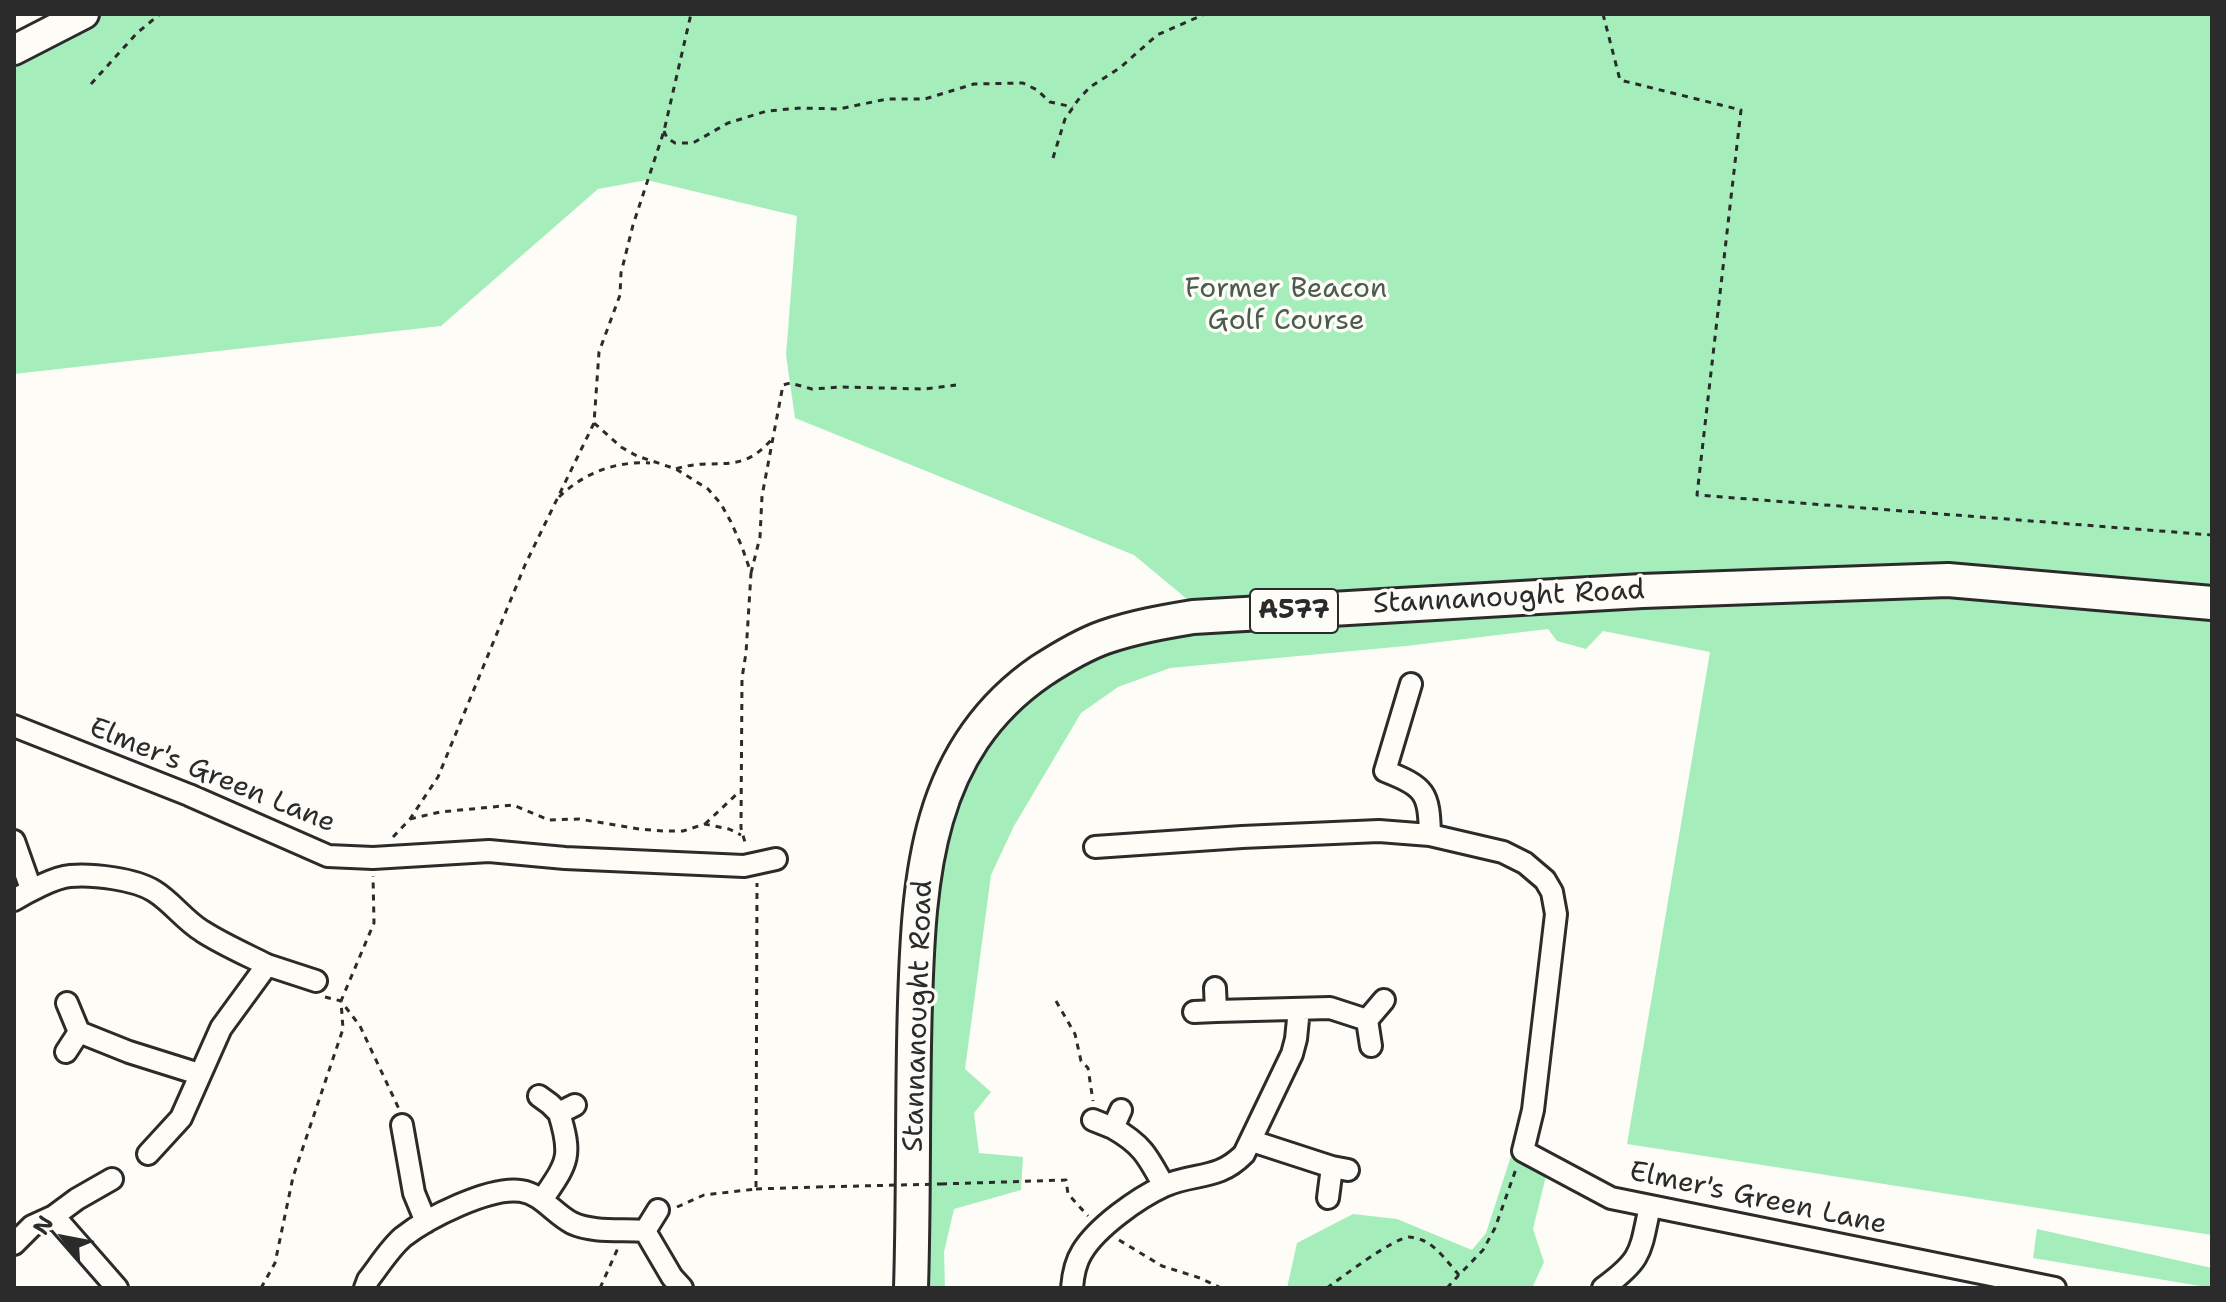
<!DOCTYPE html>
<html>
<head>
<meta charset="utf-8">
<style>
	body { margin:0 }
	#map { position:relative; width:2226px; height:1302px; overflow:hidden; background:#fdfcf7; font-family:"Shantell Sans",sans-serif }
	canvas { display:block }
	.frame { position:absolute; inset:0; border:16px solid #2b2b2b; pointer-events:none }
	.north { position:absolute; left:24px; top:1198px; width:80px; height:80px; -webkit-text-stroke:6px #fdfcf7; paint-order:stroke; rotate:302deg; font-size:22px; font-weight:700; line-height:32px; text-align:center; color:#2b2b2b }
	.north::after { content:''; display:block; margin:auto; width:28px; height:36px; background:#2b2b2b; clip-path:polygon(50% 0,100% 100%,50% 72%,0 100%) }
</style>
</head>
<body>
<div id="map">
<canvas width="2226" height="1302"></canvas>
<div class="frame"></div>
<div class="north">N</div>
</div>
<script>
const ctx = document.querySelector('canvas').getContext('2d');
ctx.lineJoin = 'round';
function fill(path, color) { ctx.fillStyle = color; ctx.fill(path, 'evenodd'); }
function strokePath(path, color, width, dash) { ctx.strokeStyle = color; ctx.lineWidth = width; ctx.lineCap = dash ? 'butt' : 'round'; ctx.setLineDash(dash || []); ctx.stroke(path); }
function write(font, color, halo, rows, align = 'center') {
  ctx.font = font + ' "Shantell Sans",sans-serif'; ctx.lineWidth = 7; ctx.setLineDash([]); ctx.textBaseline = 'middle'; ctx.strokeStyle = halo; ctx.fillStyle = color; for (const [text, x, y, turn = 0] of rows) {
    ctx.save(); ctx.translate(x, y); ctx.rotate((+turn || 0) * Math.PI / 180); ctx.textAlign = isNaN(turn) ? turn : align; if (halo) ctx.strokeText(text, 0, 0); ctx.fillText(text, 0, 0); ctx.restore();
  }
}
fill(new Path2D(`
	M 84,14 L 2212,14 L 2212,1235 L 1627,1144 L 1710,652 L 1603,631 L 1586,649 L 1557,641 L 1548,629 L 1406,646 L 1170,668 L 1118,687 L 1081,713 L 1014,826 L 991,875 L 965,1069 L 991,1092 L 974,1113 L 979,1153 L 1023,1157 L 1021,1190 L 954,1209 L 944,1252 L 945,1288 L 926,1288 L 928,906 L 959,778 L 1019,694 L 1193,604 L 1134,555 L 795,418 L 786,355 L 797,216 L 647,180 L 598,189 L 441,326 L 14,374 L 14,50 Z
	M 1512,1153 L 1534,1159 L 1546,1176 L 1533,1229 L 1544,1262 L 1532,1288 L 1287,1288 L 1297,1243 L 1353,1214 L 1397,1219 L 1472,1250 L 1486,1233 Z
	M 2037,1229 L 2212,1268 L 2212,1288 L 2033,1258 Z`), '#a5eebc');
const street = new Path2D(`
	M 1411,684 L 1385,771 C 1425,787 1429,792 1430,835
	M 14,726 L 189,795 L 328,856 L 373,858 L 489,851 L 565,858 L 744,866 L 776,859
	M 14,841 L 31,889
	M 1095,847 L 1242,837 L 1379,831 L 1430,835 L 1503,852 L 1525,863 L 1545,880 L 1552,892 L 1556,914 L 1533,1110 L 1523,1151 L 1611,1198 L 2055,1288
	M 14,900 C 27,892 55,877 70,876 C 93,874 135,879 154,891 C 172,902 184,920 202,931 C 222,944 245,954 267,965
	M 1216,1011 L 1330,1008 L 1367,1020
	M 1194,1012 L 1216,1011 L 1215,988
	M 79,1032 L 129,1052 L 199,1074
	M 1371,1046 L 1367,1020 L 1384,1000
	M 66,1052 L 79,1032 L 67,1003
	M 539,1096 L 550,1104 L 559,1113 L 575,1105
	M 1093,1120 L 1113,1128 L 1121,1110
	M 402,1125 L 414,1193 L 426,1222
	M 1113,1128 C 1143,1145 1148,1157 1164,1186
	M 1252,1141 L 1332,1167
	M 148,1154 L 181,1118 L 221,1028 L 267,965 L 316,981
	M 1328,1198 L 1332,1167 L 1348,1170
	M 542,1200 C 567,1163 573,1158 559,1113
	M 54,1216 L 117,1288
	M 645,1231 L 658,1210
	M 14,1244 L 32,1226 L 54,1216 L 77,1199 L 112,1179
	M 365,1288 L 368,1280 C 379,1266 390,1248 403,1237 C 427,1218 490,1186 521,1191 C 542,1194 554,1214 572,1223 C 593,1233 622,1229 645,1231 L 672,1277 L 682,1288
	M 1072,1288 C 1073,1275 1075,1263 1082,1252 C 1097,1227 1138,1198 1164,1186 C 1196,1172 1217,1181 1244,1154 L 1292,1054 L 1296,1039 L 1299,1009
	M 1603,1288 C 1643,1259 1640,1252 1650,1206`);
const secondary = new Path2D(`
	M 14,50 L 84,14`);
const primary = new Path2D(`
	M 911,1288 C 914,1193 912,1098 915,1003 C 919,876 926,750 1041,671 C 1061,658 1082,645 1105,637 C 1134,627 1163,622 1193,617 L 1642,591 L 1948,580 L 2212,603`);
strokePath(street, '#2b2b2b', 26);
strokePath(secondary, '#2b2b2b', 34);
strokePath(primary, '#2b2b2b', 38);
strokePath(new Path2D(`
	M 1603,14 L 1620,80 L 1741,110 L 1697,495 L 2212,535
	M 91,84 L 137,33 L 160,14
	M 664,131 L 667,138 L 675,143 L 693,143 L 728,123 L 767,111 L 801,108 L 839,109 L 887,99 L 925,99 L 974,84 L 1023,83 L 1037,90 L 1050,102 L 1073,107
	M 1053,158 L 1065,119 L 1078,100 L 1090,87 L 1121,67 L 1157,35 L 1205,14
	M 594,423 L 621,447 L 637,456 L 676,469 L 708,489 L 721,504 L 731,522 L 742,547 L 751,573 L 746,653 L 742,678 L 741,828 L 746,846
	M 676,469 C 713,456 739,477 771,440
	M 559,497 C 584,473 615,461 650,463
	M 751,573 L 760,537 L 762,496 L 783,385 L 790,383 L 812,389 L 842,387 L 924,389 L 956,385
	M 410,819 L 440,812 L 513,805 L 549,820 L 579,819 L 639,829 L 663,831 L 683,831 L 705,824 L 729,829 L 741,835
	M 705,824 L 740,791
	M 393,837 L 410,819 L 438,777 L 525,565 L 594,423 L 599,352 L 620,295 L 621,273 L 633,225 L 664,131 L 691,14
	M 325,997 L 341,1001 L 360,1026 L 399,1109
	M 1056,1001 L 1075,1034 L 1081,1061 L 1088,1068 L 1093,1101
	M 941,1184 L 1066,1180 L 1068,1194 L 1088,1216
	M 756,1189 L 817,1187
	M 677,1207 L 704,1195 L 756,1189 L 757,883
	M 1119,1240 L 1162,1266 L 1200,1278 L 1221,1288
	M 261,1288 L 275,1263 L 293,1177 L 343,1029 L 341,1001 L 374,923 L 373,876
	M 600,1288 L 618,1248
	M 1327,1288 C 1342,1277 1392,1239 1409,1237 C 1413,1237 1418,1239 1422,1240 C 1437,1246 1448,1263 1459,1275 L 1483,1250 L 1495,1228 L 1516,1169
	M 1447,1288 L 1458,1276`), '#2b2b2b', 3, [6, 6]);
strokePath(street, '#fdfcf7', 20);
strokePath(secondary, '#fdfcf7', 28);
strokePath(primary, '#fdfcf7', 32);
strokePath(new Path2D(`
	M 817,1187 L 941,1184`), '#2b2b2b', 3, [6, 6]);
for (const [x, y, w] of [
	[1294,611,88]
]) { const box = new Path2D(); box.roundRect(x - w / 2, y - 22, w, 44, 6); ctx.fillStyle = '#fdfcf7'; ctx.fill(box); strokePath(box, '#2b2b2b', 2); }
write('bold 26px', '#2b2b2b', null, [
	["A577",1294,611]
]);
write('28px', '#4a5c4f', '#fdfcf7', [
	["Former Beacon",1286,290],
	["Golf Course",1286,322]
]);
write('28px', '#2b2b2b', '#fdfcf7', [
	["Stannanought Road",1509,598,-3],
	["Elmer's Green Lane",212,776,22],
	["Stannanought Road",919,1016,-88],
	["Elmer's Green Lane",1758,1199,12]
]);
</script>
</body>
</html>
